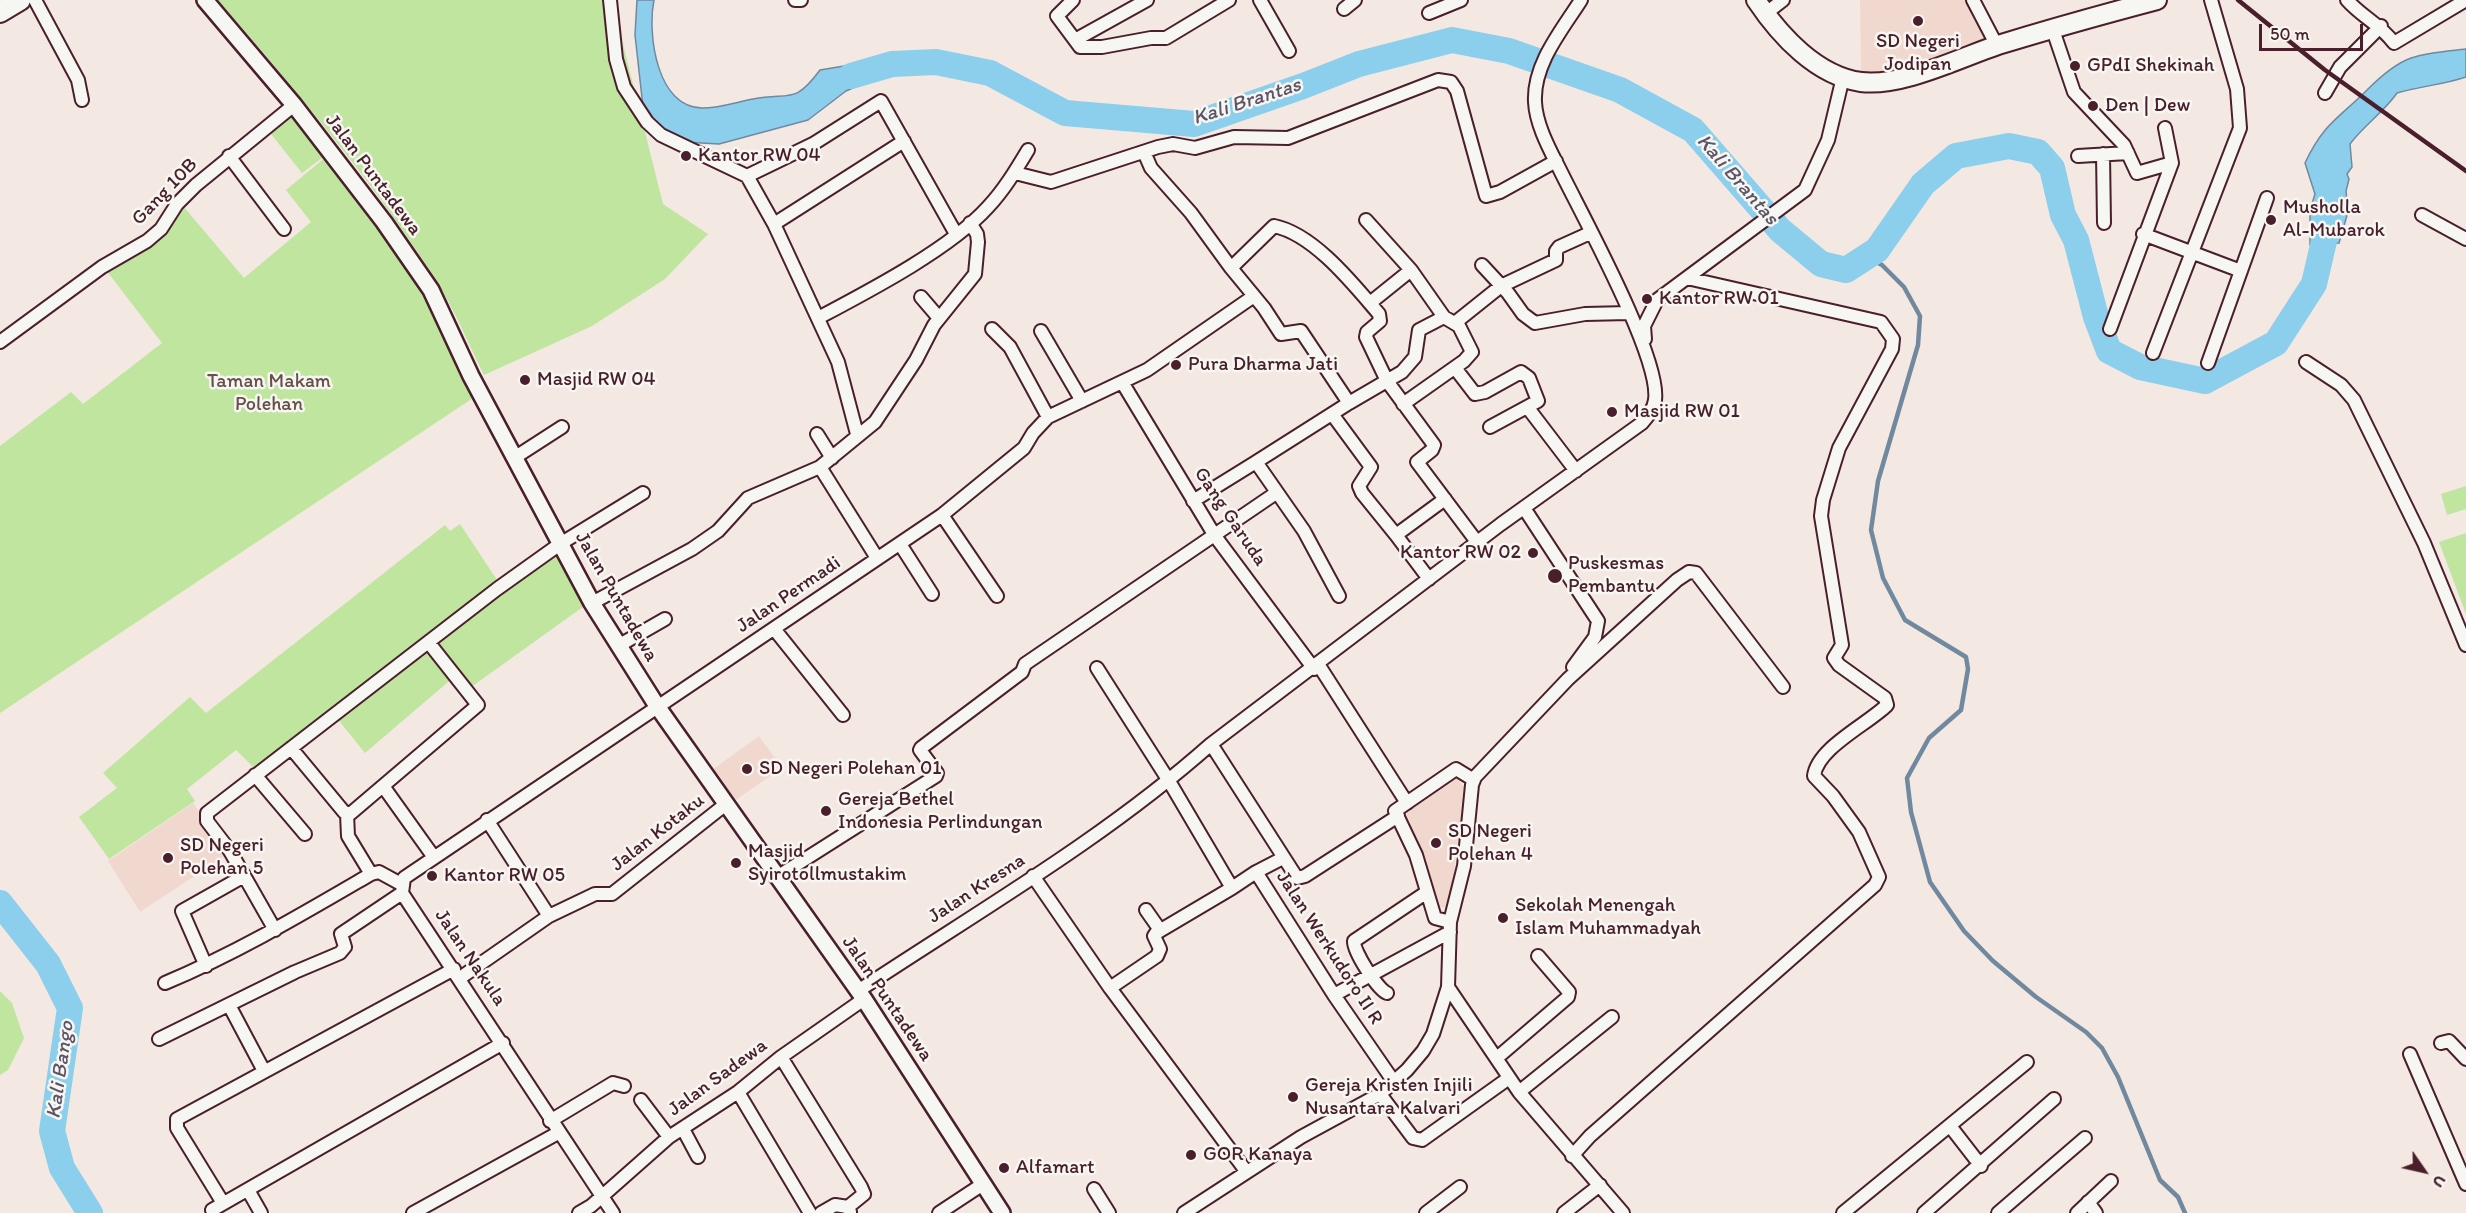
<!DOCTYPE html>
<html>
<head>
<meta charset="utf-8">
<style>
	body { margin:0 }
	#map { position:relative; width:2466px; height:1213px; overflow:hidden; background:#f4e8e2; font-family:Itim,sans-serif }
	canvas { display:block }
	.north { position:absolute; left:2394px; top:1141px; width:60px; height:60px; -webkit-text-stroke:4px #f6f6f2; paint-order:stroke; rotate:124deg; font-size:16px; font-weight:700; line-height:24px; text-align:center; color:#4a1f2b }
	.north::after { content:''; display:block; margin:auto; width:21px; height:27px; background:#4a1f2b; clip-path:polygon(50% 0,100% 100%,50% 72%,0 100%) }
	.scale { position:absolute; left:2259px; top:24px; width:104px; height:27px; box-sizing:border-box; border:3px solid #4a1f2b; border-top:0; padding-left:8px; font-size:18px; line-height:21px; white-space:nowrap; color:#4a1f2b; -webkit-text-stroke:4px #f6f6f2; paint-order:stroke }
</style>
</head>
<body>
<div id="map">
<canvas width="2466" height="1213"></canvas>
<div class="north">U</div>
<div class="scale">50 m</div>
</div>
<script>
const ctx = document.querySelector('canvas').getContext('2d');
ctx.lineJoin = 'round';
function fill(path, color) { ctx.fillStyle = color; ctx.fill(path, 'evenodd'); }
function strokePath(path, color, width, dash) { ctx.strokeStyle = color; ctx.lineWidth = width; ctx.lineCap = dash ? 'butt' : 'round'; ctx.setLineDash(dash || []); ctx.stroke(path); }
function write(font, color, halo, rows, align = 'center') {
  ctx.font = font + ' Itim,sans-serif'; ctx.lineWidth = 5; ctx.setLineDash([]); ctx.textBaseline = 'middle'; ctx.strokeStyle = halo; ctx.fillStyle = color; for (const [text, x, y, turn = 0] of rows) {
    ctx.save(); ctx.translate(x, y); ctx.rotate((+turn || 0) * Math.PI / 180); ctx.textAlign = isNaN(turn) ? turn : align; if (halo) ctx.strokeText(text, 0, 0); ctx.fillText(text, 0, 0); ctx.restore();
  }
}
fill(new Path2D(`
	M 1967,0 L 1987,42 L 1884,75 L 1861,72 L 1860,0 Z
	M 759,736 L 782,768 L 734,801 L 712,770 Z
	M 1453,773 L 1465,788 L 1452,887 L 1445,907 L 1436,908 L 1399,812 Z
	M 193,803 L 228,854 L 140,912 L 108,861 Z`), '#f1d8cf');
fill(new Path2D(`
	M 218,0 L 612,0 L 663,204 L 708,234 L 665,279 L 592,326 L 484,375 C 469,345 456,313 439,285 C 376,185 295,89 218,0 Z
	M 294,115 L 326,155 L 302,173 L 271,134 Z
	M 327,156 C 369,213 412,271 445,334 C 455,355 464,377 473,398 L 0,713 L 0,446 L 71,392 L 83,404 L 162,343 L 106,270 L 144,250 L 161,235 L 183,206 L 244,278 L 311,222 L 286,190 Z
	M 2466,486 L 2466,509 L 2447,515 L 2441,494 Z
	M 460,524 L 503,589 L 556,550 L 587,604 L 467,690 L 454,677 L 365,753 L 332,712 L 256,770 L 236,750 L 187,789 L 195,801 L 109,859 L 79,817 L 117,788 L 103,773 L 190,697 L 206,713 L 445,525 L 450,531 Z
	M 2466,533 L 2466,614 L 2439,542 Z
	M 0,991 L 12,1003 L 24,1038 L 8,1070 L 0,1075 Z`), '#bfe59f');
const water = new Path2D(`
	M 637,0 L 654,0 C 647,34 657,109 703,108 C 719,108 737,102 753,99 C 791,92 794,105 820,70 L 880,60 L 885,74 L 846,91 L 808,120 L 719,144 L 684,142 L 663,132 L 643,107 L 635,35 Z
	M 2466,49 L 2466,77 C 2443,85 2420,86 2397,93 C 2384,112 2364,125 2350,144 L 2352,167 L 2347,174 L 2349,179 L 2346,191 L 2348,212 L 2339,243 L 2310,245 L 2310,210 L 2315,194 L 2305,163 C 2324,123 2338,119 2367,90 C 2379,78 2394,64 2411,58 C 2428,52 2449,51 2466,49 Z`);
fill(water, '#8bcfec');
strokePath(water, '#71899f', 1.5);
strokePath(new Path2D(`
	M 1867,257 L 1882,265 L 1904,287 L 1920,316 L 1918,345 L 1878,481 L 1871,530 L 1883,578 L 1905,620 L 1966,657 L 1968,669 L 1961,710 L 1929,738 L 1907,778 L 1911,812 L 1930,882 L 1964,931 L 1993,961 L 2036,997 L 2086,1032 L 2102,1048 L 2118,1077 L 2160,1180 L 2178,1197 L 2185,1213`), '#71899f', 4.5);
strokePath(new Path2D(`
	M 851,76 L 892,64 L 936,62 L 990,73 L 1065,113 L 1194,124 L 1303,86 L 1359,64 L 1452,40 L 1509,51 L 1620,90 L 1693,130 L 1780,230 L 1821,264 L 1846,270 L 1877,250 L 1923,184 L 1956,156 L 2009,146 L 2038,152 L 2052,168 L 2063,215 L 2076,240 L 2096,317 L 2109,351 L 2140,367 L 2205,381 L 2276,343 L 2314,284 L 2331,211
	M 0,903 L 48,964 L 70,1008 L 52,1131 L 62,1168 L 90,1213`), '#8bcfec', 26);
const minor = new Path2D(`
	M 35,0 L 78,80 L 82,100
	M 610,0 L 616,59 L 624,87 L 647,122 L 661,135 L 747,176 L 774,224 L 838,362 L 857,434
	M 795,0 L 801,0
	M 1073,0 L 1057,16 L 1080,47 L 1102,47 L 1151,38 L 1166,38 L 1229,0
	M 1260,0 L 1289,51
	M 1973,0 L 1997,46
	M 2347,0 C 2363,18 2379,23 2394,43 L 2466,0
	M 1344,9 L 1355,0
	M 1429,13 L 1461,0
	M 1765,14 L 1783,0
	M 2053,30 L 2074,92 L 2124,145 L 2137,173 L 2172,163
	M 1075,40 L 1147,0
	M 2325,93 L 2340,67 L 2381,26
	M 1144,152 L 1151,168 L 1191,213 L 1231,268 L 1264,308 L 1281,334 L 1301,331 L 1349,403
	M 2103,154 L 2104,223
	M 229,156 L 284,229
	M 2078,156 L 2128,153
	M 1015,173 L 1051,182 L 1158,147 L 1173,144 L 1195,148 L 1234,137 L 1288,138 L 1438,80 L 1451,82 L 1457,91 L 1486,196 L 1500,192 L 1556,161
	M 747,176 L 813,144 L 881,101 L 956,234
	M 2422,215 L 2466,239
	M 1366,220 L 1411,270 L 1444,317
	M 774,224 L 904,141
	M 2143,234 L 2241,271
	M 1482,265 L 1508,293 L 1523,314 L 1535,323 L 1585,314 L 1629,313
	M 1231,268 L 1274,226 C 1314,234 1354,285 1379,314 L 1380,321 L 1367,332 L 1366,337 L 1387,381 L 1434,445 L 1432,450 L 1417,462 L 1477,542
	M 921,297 L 939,318
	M 1370,303 L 1411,270
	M 818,318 C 869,291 950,249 988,207 C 1004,190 1016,170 1028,150
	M 1456,322 L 1501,286 L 1556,260 L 1556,251 L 1559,247 L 1590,233
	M 992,329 L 1010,347 L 1048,417
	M 2110,329 L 2172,163 L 2165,128
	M 1041,331 L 1082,401
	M 1645,339 L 1644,326 L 1657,300 L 1805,190 L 1828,140 L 1843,77
	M 0,342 L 102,267 L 147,241 L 161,229 L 177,204 L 196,185 L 294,105
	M 2153,353 L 2240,128 L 2237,89 L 2211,0
	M 2306,362 L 2341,385 L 2354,400 L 2424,543 L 2466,645
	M 2208,363 L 2267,198
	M 1455,368 L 1475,394 L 1485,392 L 1521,372 L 1529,378 L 1538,401 L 1490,427
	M 1122,382 L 1215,536 L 1314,669
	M 1528,408 L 1576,471
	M 1332,414 L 1371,467 L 1359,486 L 1362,493 L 1396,535
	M 817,434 L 832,458
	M 514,458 L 562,427
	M 820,467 L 877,558
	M 1193,501 L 1256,462
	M 1524,508 L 1598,621 L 1595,637 L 1573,667
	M 942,515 L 997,596
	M 900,544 L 932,594
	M 1429,579 L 1396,535 L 1445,499
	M 1339,596 L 1304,531 L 1256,462 L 1349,403 L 1402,372 L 1415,357 L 1419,330 L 1444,317 L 1459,326 L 1472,352 L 1464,361 L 1403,404
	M 592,603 L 692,549 L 718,531 L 748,498 L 820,467 L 875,422 L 916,360 L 934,325 L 975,274 L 978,242 L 977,234 L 970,223
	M 775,630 L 843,715
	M 618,646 L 665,619
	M 1318,664 L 1407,803
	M 1097,668 L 1169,781 L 1232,888 L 1256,872 L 1334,995 L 1394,1082
	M 1211,744 L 1297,878 L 1305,876 L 1398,816
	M 291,748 L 344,812 L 350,814 L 478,705 L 429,643
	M 255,775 L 305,834
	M 383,786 L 433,856
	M 347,814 L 348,836 L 371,874
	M 487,820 L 549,916
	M 1256,872 L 1283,858
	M 1033,876 L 1110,988 L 1246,1171
	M 777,877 L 936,776 L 937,773 L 920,750 L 921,748 L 1022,672 L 1025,664 L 1276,493
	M 1146,910 L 1160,930
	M 1450,922 L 1435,918 L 1416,855 L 1395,811 L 1456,769 L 1474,780
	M 275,930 L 230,851 L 207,821 L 207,813 L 497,589 L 560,544 L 643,493
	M 206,966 L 182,911 L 244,876
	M 460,978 L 549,916 L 595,894 L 612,894 L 726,804
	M 165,983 C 237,953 304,913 371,874 L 379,872 L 401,884
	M 1448,987 L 1519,1092 L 1623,1213
	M 1110,988 L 1157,956 L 1160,949 L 1154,936 L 1156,933 L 1232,888
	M 858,991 C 977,912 1104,839 1211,744 L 1501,524 L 1642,423 C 1648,416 1654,409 1655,400 C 1661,358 1582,215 1560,170 C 1550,150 1536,125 1535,102 C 1533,64 1562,30 1581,0
	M 1387,993 C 1378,990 1353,951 1354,941 L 1427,892
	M 1334,995 L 1450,932
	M 229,1005 L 264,1071
	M 159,1039 L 295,972 L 340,953 L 345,947 L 341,934 L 402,893
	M 2441,1043 L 2449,1041 L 2466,1059
	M 2410,1054 L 2466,1184
	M 781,1057 L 861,1187 L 864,1194 L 848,1207
	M 1498,1057 L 1568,997 L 1569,992 L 1538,956
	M 738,1092 L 810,1213
	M 1519,1092 L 1612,1017
	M 1380,1094 L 1413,1138 L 1422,1140 L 1509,1078
	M 641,1100 L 669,1137
	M 550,1121 L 613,1083 L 624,1086
	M 1950,1126 L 1981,1166
	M 683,1129 L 698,1157
	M 1572,1156 L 1590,1136 L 1875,885 L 1879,877 L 1859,832 L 1833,796 L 1814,776 C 1817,748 1868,724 1887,705 L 1885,698 L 1839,665 L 1834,658 L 1842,645 L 1821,516 L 1823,500 L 1839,448 L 1892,349 L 1893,339 L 1881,322 L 1687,278
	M 1094,1189 L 1109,1213
	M 248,1190 L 261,1213
	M 2088,1202 L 2096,1213
	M 223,1203 L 177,1128 L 177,1119 L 454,969
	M 212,1210 L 503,1043
	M 413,1213 L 558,1133
	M 579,1213 L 591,1206 L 669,1137 L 738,1092 L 781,1057 L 864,999
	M 613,1213 L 402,893 L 404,878 L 942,515 L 1024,448 L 1033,433 L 1048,417 L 1147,370 L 1254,296
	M 821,1213 L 835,1205 L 848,1207 L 850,1212
	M 939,1213 L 983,1184
	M 1184,1213 L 1301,1137 L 1380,1094 L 1407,1070 L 1423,1051 L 1433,1034 L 1448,987 L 1450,922 L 1464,866 L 1472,785 L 1475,777 L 1568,679 L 1677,580 L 1689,572 L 1696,573 L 1783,687
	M 1426,1213 L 1460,1187
	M 1564,1213 L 1600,1185
	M 1843,1213 L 2027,1062
	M 1924,1213 L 2054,1099
	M 1998,1213 L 2085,1138
	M 2077,1213 L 2111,1181`);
const tertiary = new Path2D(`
	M 205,0 L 294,105 L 384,222 L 431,290 L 471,376 L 592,603 L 657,706 L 864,999 L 1002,1213`);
const secondary = new Path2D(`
	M 1756,0 C 1780,36 1817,76 1861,82 C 1902,87 1959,58 1998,45 C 2050,29 2104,14 2157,0`);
const primary = new Path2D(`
	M 0,12 L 20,0`);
strokePath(minor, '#4a1f2b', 16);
strokePath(tertiary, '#4a1f2b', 20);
strokePath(secondary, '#4a1f2b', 22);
strokePath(primary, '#4a1f2b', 24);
strokePath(minor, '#f6f6f2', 12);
strokePath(tertiary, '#f6f6f2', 15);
strokePath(secondary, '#f6f6f2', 18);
strokePath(primary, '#f6f6f2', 20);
strokePath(new Path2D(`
	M 2238,0 L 2325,70 L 2466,171`), '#4a1f2b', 4.5);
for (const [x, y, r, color] of [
	[1918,21,6,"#4a1f2b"],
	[2075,66,6,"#4a1f2b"],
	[2093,106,6,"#4a1f2b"],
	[686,156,6,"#4a1f2b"],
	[2271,220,6,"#4a1f2b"],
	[1647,299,6,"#4a1f2b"],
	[1176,365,6,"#4a1f2b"],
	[525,380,6,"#4a1f2b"],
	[1612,412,6,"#4a1f2b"],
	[1533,553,6,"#4a1f2b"],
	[1555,576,8,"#4a1f2b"],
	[747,769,6,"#4a1f2b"],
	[826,811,6,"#4a1f2b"],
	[1436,843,6,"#4a1f2b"],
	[168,858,6,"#4a1f2b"],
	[736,863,6,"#4a1f2b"],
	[432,876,6,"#4a1f2b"],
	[1503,918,6,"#4a1f2b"],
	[1293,1097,6,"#4a1f2b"],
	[1191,1155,6,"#4a1f2b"],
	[1004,1168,6,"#4a1f2b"]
]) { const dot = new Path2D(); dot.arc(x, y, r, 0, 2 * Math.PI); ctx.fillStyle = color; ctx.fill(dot); strokePath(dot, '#f6f6f2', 2); }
write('20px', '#4a1f2b', '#f6f6f2', [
	["SD Negeri",1918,42,"center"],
	["Jodipan",1918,65,"center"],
	["GPdI Shekinah",2087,66],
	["Den | Dew",2105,106],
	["Kantor RW 04",698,156],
	["Musholla",2283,208],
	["Al-Mubarok",2283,231],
	["Kantor RW 01",1659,299],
	["Pura Dharma Jati",1188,365],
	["Masjid RW 04",537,380],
	["Masjid RW 01",1624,412],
	["Kantor RW 02",1521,553,"right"],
	["Puskesmas",1568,564],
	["Pembantu",1568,587],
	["SD Negeri Polehan 01",759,769],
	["Gereja Bethel",838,800],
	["Indonesia Perlindungan",838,823],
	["SD Negeri",1448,832],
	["Polehan 4",1448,855],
	["SD Negeri",180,846],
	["Polehan 5",180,869],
	["Masjid",748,852],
	["Syirotollmustakim",748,875],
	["Kantor RW 05",444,876],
	["Sekolah Menengah",1515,906],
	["Islam Muhammadyah",1515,929],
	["Gereja Kristen Injili",1305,1086],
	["Nusantara Kalvari",1305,1109],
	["GOR Kanaya",1203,1155],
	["Alfamart",1016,1168]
], 'left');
write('20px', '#4a1f2b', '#f6f6f2', [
	["Jalan Puntadewa",373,175,53],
	["Gang 10B",165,192,-46],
	["Gang Garuda",1230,517,56],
	["Jalan Permadi",789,595,-34],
	["Jalan Puntadewa",616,597,60],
	["Jalan Kotaku",658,833,-38],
	["Jalan Kresna",977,889,-33],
	["Jalan Werkudoro II R",1329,948,57],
	["Jalan Nakula",470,958,56],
	["Jalan Puntadewa",887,999,56],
	["Jalan Sadewa",718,1078,-36]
]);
write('20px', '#675048', '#f6f6f2', [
	["Taman Makam",269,382],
	["Polehan",269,405]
]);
write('italic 21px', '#5e5465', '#f6f6f2', [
	["Kali Brantas",1247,102,-18],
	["Kali Brantas",1737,180,49],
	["Kali Bango",61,1070,-82]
]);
</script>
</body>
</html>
